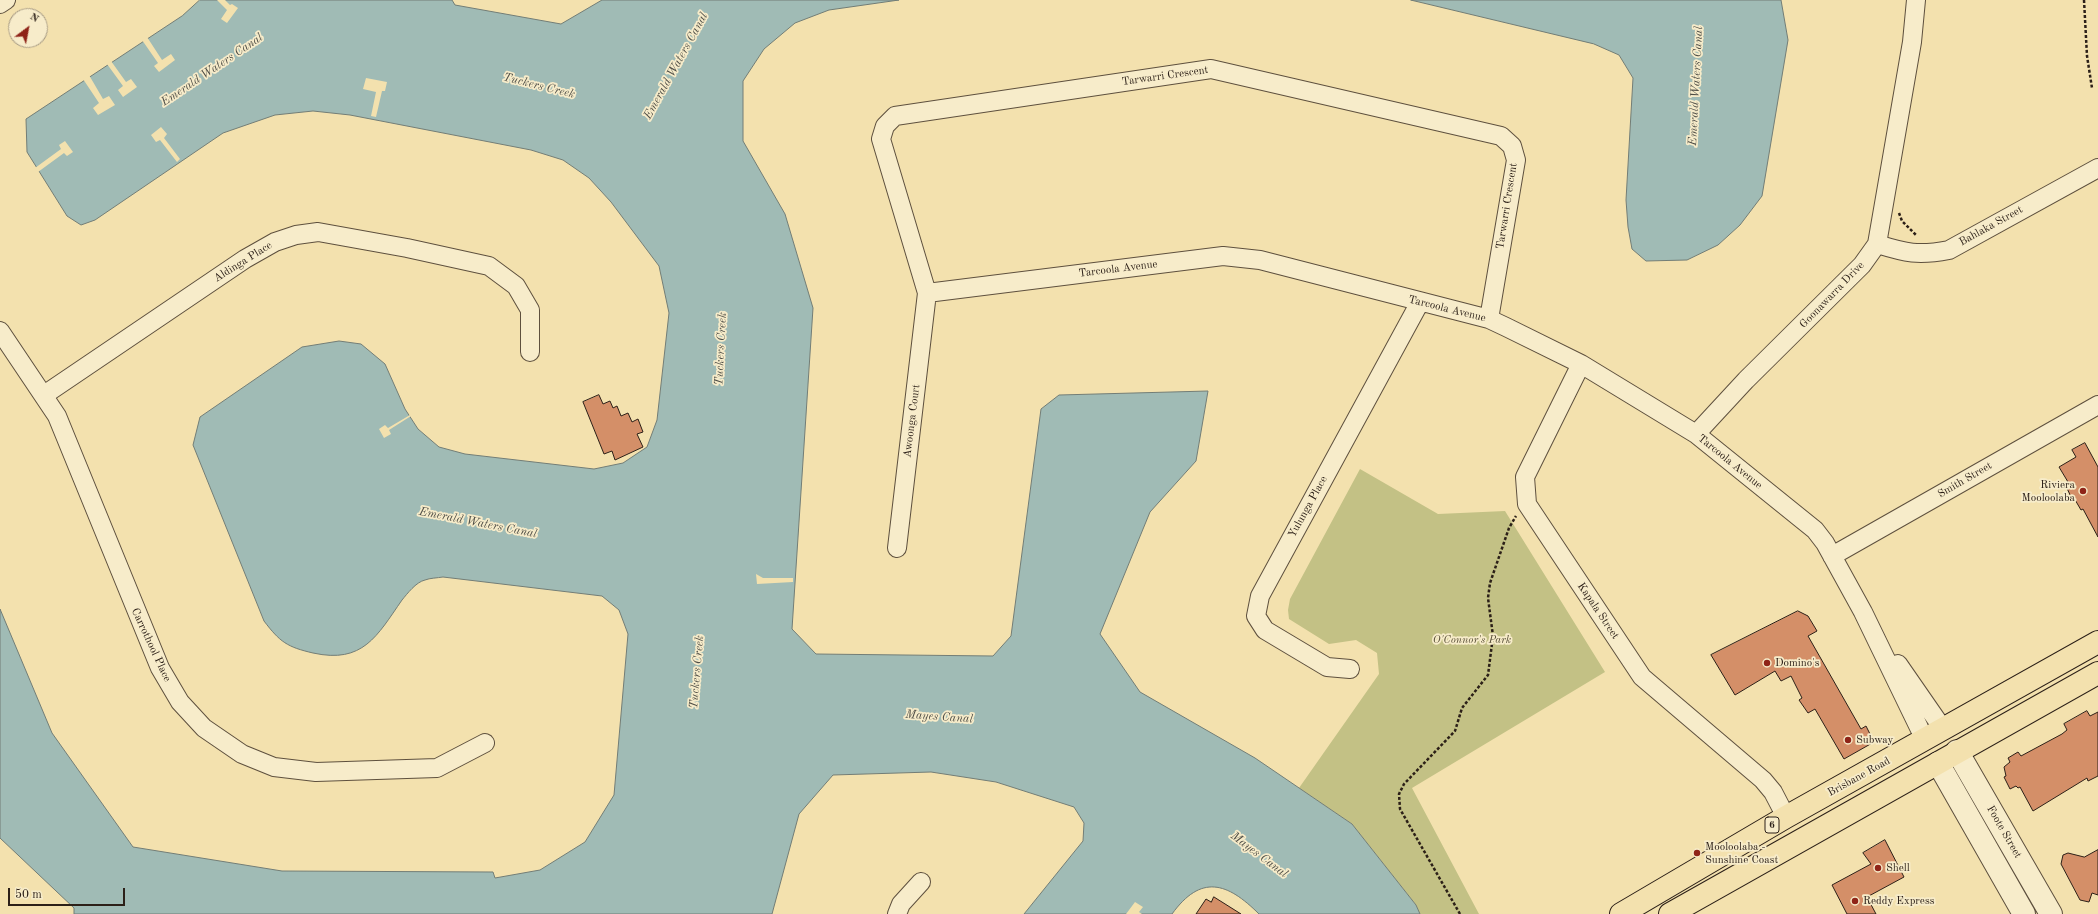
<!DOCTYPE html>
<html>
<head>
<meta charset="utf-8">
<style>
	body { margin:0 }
	#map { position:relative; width:2098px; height:914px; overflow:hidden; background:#f3e1ae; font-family:"Old Standard TT",serif }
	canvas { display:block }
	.north { position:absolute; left:8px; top:8px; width:40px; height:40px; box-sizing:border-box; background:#f7ecca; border:1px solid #a69a83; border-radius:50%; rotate:32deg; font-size:11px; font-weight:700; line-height:16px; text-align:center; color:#2c2018 }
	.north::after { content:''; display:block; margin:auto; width:14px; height:18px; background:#8f2418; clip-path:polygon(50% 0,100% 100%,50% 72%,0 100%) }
	.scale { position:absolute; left:8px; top:888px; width:117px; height:18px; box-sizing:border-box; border:2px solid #2c2018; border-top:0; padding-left:5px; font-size:12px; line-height:14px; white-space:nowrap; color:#2c2018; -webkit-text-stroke:3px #f7ecca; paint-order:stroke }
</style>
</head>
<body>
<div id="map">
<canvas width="2098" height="914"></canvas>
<div class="north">N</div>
<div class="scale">50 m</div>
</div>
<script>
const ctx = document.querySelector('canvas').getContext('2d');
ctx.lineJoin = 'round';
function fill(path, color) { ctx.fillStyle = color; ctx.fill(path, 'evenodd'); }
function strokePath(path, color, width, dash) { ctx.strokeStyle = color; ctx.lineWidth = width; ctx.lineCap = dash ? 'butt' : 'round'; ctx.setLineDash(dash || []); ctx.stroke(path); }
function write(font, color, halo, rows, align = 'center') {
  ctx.font = font + ' "Old Standard TT",serif'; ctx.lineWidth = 3.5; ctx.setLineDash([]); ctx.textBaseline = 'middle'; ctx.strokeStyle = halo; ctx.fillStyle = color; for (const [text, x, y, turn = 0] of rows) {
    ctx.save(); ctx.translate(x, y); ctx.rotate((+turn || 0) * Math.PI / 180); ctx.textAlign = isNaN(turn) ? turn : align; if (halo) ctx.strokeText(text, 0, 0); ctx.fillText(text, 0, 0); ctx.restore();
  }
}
fill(new Path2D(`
	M 1360,469 L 1438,514 L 1505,511 L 1605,672 L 1412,788 L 1479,914 L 1420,914 L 1416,905 L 1352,824 L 1299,788 L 1379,674 L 1377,653 L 1356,640 L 1329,644 L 1289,619 L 1288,610 L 1290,599 Z`), '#c3c185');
const water = new Path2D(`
	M 200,0 L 452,0 L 455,5 L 561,24 L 602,0 L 899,0 L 829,10 L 795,23 L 764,49 L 743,81 L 743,141 L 785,214 L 813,308 L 792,629 L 816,654 L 993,656 L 1011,636 L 1041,409 L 1059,395 L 1208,391 L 1196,461 L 1150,512 L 1100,634 L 1140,692 L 1255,758 L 1352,824 L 1416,905 L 1420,914 L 1259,914 C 1227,882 1201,874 1172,914 L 1024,914 L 1083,841 L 1084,823 L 1074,807 L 996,782 L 931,772 L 833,775 L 799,814 L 772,914 L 74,914 L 74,908 L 0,838 L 0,609 L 52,733 L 133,847 L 282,871 L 493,872 L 495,878 L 540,870 L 585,842 L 614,795 L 628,634 L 619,610 L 602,596 L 443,577 C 437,578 430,578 425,580 C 416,582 407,594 402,600 C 377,636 363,664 313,653 C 287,647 280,642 264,621 L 193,445 L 200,417 L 302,347 L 339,341 L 361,344 L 385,364 L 405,409 L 418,429 L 439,447 L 465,454 L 594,469 L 623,463 L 647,447 L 657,420 L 669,313 L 659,266 L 611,202 L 589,178 L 563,160 L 531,150 L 350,115 L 313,111 L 275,115 L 223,133 L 95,220 L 81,225 L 67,216 L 27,152 L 26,119 L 182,16 Z
	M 1411,0 L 1781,0 L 1788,40 L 1762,196 L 1740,225 L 1718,245 L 1687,260 L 1646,261 L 1632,249 L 1628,227 L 1626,200 L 1633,78 L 1619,55 L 1594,44 Z`);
fill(water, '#a0bbb5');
strokePath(water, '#727d76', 1);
fill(new Path2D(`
	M 217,0 L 225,0 L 230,5 L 232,4 L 238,8 L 227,23 L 221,19 L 227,10 Z
	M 147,37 L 162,60 L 171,54 L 175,60 L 159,72 L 154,66 L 158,63 L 142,40 Z
	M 111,61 L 126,82 L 131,79 L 137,87 L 123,97 L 118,90 L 123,86 L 107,64 Z
	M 89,75 L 103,99 L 109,96 L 115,105 L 98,115 L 93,108 L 99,103 L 83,79 Z
	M 366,78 L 387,82 L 385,91 L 382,91 L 376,117 L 371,116 L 376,92 L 363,89 Z
	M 161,127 L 167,134 L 164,138 L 180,159 L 177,162 L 160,140 L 156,142 L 151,135 Z
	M 65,141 L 73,152 L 67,156 L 64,153 L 38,172 L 35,168 L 61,149 L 59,145 Z
	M 410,415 L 411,416 L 389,430 L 391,434 L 384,438 L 379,429 L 385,425 L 388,428 Z
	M 756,574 L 763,578 L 793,578 L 793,582 L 757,584 Z
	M 1135,902 L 1143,907 L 1139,912 L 1142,914 L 1126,914 Z`), '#f3e1ae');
const building = new Path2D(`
	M 599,395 L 603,404 L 610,401 L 613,408 L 617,406 L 621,416 L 628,413 L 632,422 L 638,419 L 643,432 L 637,434 L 643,447 L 615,460 L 612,451 L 604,454 L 583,402 Z
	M 2085,443 L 2098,467 L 2098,537 L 2083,509 L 2081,510 L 2074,498 L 2072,499 L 2065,484 L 2068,482 L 2059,467 L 2076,457 L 2072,450 Z
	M 1798,611 L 1808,616 L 1817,631 L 1808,636 L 1861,729 L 1866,726 L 1874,742 L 1844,759 L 1815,709 L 1808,713 L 1799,700 L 1802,698 L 1791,676 L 1781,681 L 1775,671 L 1735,695 L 1711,655 Z
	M 2087,711 L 2090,716 L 2098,712 L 2098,776 L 2088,781 L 2087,778 L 2033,811 L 2020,787 L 2018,788 L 2016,786 L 2010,789 L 2004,777 L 2006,776 L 2004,767 L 2010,762 L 2008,758 L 2018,752 L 2021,756 L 2062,734 L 2067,730 L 2064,724 Z
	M 1885,840 L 1904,877 L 1867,897 L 1876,914 L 1847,914 L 1832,885 L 1871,864 L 1863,853 Z
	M 2098,850 L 2098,895 L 2092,893 L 2089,902 L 2080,900 L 2061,864 L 2063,855 L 2068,853 L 2084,857 Z
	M 1214,897 L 1241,914 L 1196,914 L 1206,899 L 1211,902 Z`);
fill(building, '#d48f68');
strokePath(building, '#2c2018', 1);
const minor = new Path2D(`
	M 0,4 L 6,0
	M 1877,244 C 1906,253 1918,256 1949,250 L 2098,168
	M 927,293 L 1223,256 L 1260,260 L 1489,319 L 1506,327 L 1581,364 L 1696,434 L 1815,530 L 1825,543 L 1863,612 L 1925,740
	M 0,331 L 57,416 L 160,668 L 180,702 L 204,728 L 242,754 L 274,767 L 316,772 L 437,768 L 485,743
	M 1581,364 L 1525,477 L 1527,504 L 1642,677 L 1763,780 L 1773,792 L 1786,817
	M 44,395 L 245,259 L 275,242 L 296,235 L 318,232 L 407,248 L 489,266 L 516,286 L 530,310 L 530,352
	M 1696,434 L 1746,380 L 1862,265 L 1877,244 L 1912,42 L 1916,0
	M 897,548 L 927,293 L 881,139 L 885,126 L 895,116 L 1211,69 L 1501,136 L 1512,146 L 1516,160 L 1489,319
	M 1832,556 L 2098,405
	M 1898,664 L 1943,729
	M 1350,669 L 1327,667 L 1265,630 L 1256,616 L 1260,596 L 1420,302
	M 897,914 L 901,904 L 921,882`);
const tertiary = new Path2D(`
	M 1957,751 L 2051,914
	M 1938,763 L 2024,914`);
const primary = new Path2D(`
	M 1621,914 L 1786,817 L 2098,642
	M 1670,914 L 2098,673`);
strokePath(minor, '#5e503e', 20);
strokePath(tertiary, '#5e503e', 24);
strokePath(primary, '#2c2018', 24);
strokePath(new Path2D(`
	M 2084,0 L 2087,56 L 2092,88
	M 1899,213 L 1902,221 L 1917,236
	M 1460,914 L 1400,809 L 1399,794 L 1404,784 L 1455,731 L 1462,708 L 1488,675 L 1493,636 L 1488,598 L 1490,583 L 1509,528 L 1516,516`), '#2c2018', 2.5, [3, 2]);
strokePath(minor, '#f7ecca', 18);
strokePath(tertiary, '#f7ecca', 22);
strokePath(primary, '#f3e1ae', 22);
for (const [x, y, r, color] of [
	[2083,491,4,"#8f2418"],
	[1767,663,4,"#8f2418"],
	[1848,740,4,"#8f2418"],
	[1697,853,4,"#8f2418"],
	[1878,868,4,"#8f2418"],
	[1855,901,4,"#8f2418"]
]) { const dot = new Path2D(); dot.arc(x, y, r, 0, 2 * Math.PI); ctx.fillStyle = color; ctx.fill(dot); strokePath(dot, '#f7ecca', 1.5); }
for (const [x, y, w] of [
	[1772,825,14]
]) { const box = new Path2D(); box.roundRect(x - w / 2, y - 8, w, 16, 3); ctx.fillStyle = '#f7ecca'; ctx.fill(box); strokePath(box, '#2c2018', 1); }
write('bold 10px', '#2c2018', null, [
	["6",1772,825]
]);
write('11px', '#2c2018', '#f7ecca', [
	["Tarwarri Crescent",1165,76,-8],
	["Tarwarri Crescent",1507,206,-81],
	["Bahlaka Street",1991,226,-29],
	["Aldinga Place",243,262,-32],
	["Tarcoola Avenue",1118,269,-7],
	["Goonawarra Drive",1832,295,-46],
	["Tarcoola Avenue",1447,309,14],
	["Awoonga Court",912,421,-83],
	["Tarcoola Avenue",1730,462,39],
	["Smith Street",1965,480,-30],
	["Yulunga Place",1308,507,-61],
	["Kapala Street",1598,611,56],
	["Carrothool Place",151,645,65],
	["Brisbane Road",1859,777,-29],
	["Foote Street",2004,832,60]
]);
write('11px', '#2c2018', '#f7ecca', [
	["Riviera",2075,485,"right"],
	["Mooloolaba",2075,498,"right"],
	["Domino's",1775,663],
	["Subway",1856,740],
	["Mooloolaba -",1705,847],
	["Sunshine Coast",1705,860],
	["Shell",1886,868],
	["Reddy Express",1863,901]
], 'left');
write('italic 11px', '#595039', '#f7ecca', [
	["O'Connor's Park",1472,640]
]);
write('italic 12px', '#4f4e47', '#f7ecca', [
	["Emerald Waters Canal",676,66,-61],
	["Emerald Waters Canal",212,70,-34],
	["Tuckers Creek",539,86,14],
	["Emerald Waters Canal",1696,86,-87],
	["Tuckers Creek",721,349,-87],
	["Emerald Waters Canal",478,523,11],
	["Tuckers Creek",697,672,-85],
	["Mayes Canal",939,717,4],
	["Mayes Canal",1259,855,37]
]);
</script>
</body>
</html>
